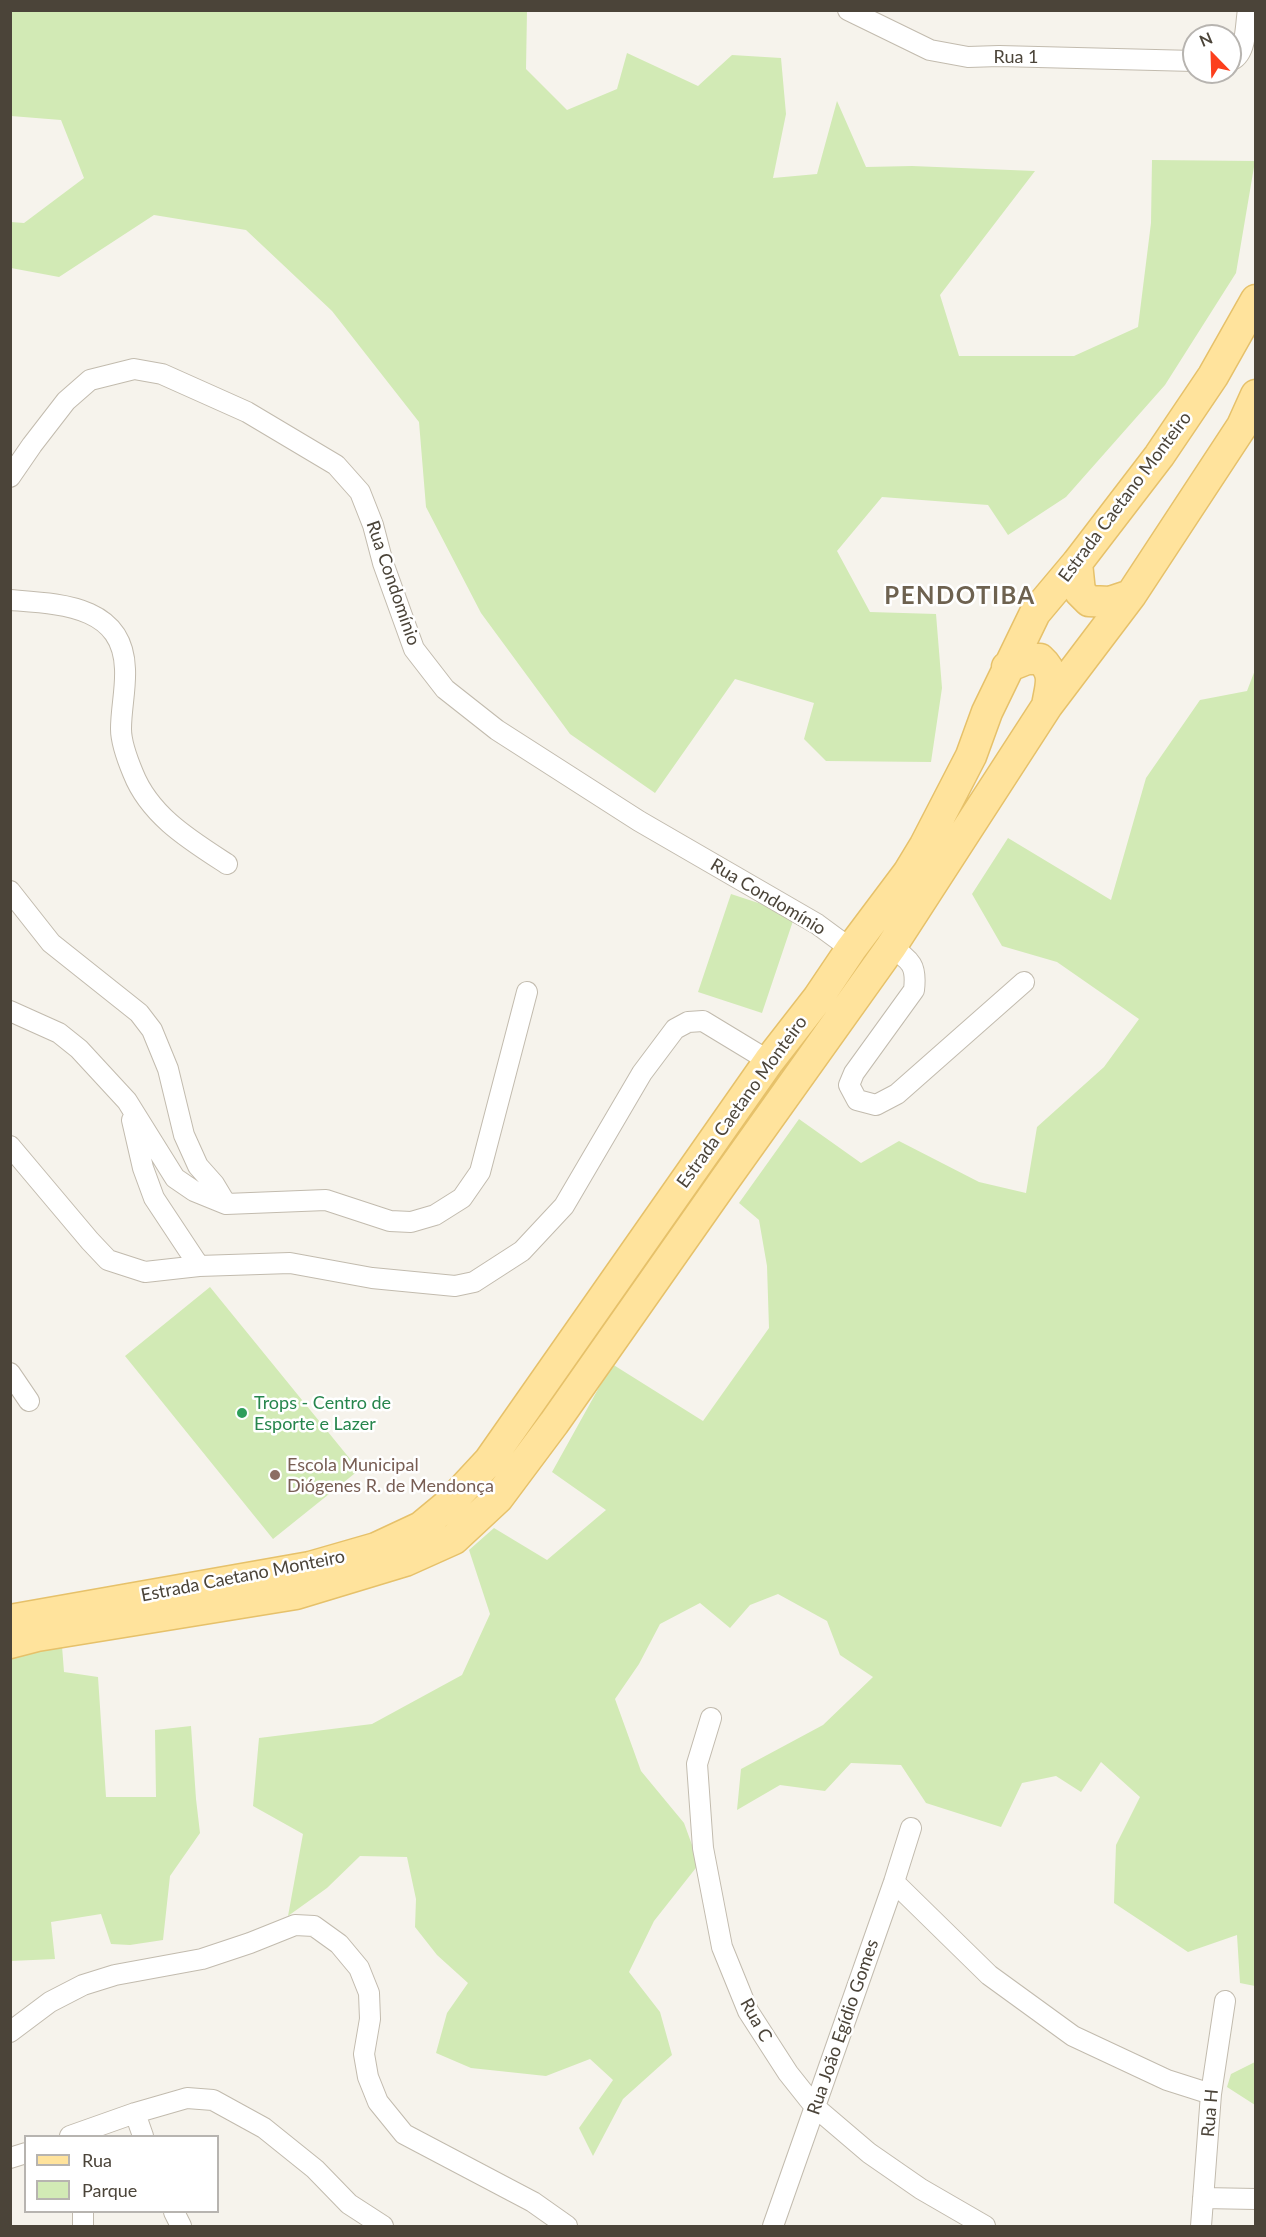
<!DOCTYPE html>
<html>
<head>
<meta charset="utf-8">
<style>
	body { margin:0 }
	#map { position:relative; width:1266px; height:2237px; overflow:hidden; background:#f6f3ec; font-family:Lato,sans-serif }
	canvas { display:block }
	.frame { position:absolute; inset:0; border:12px solid #4b4439; pointer-events:none }
	.legend { position:absolute; left:24px; top:2135px; width:195px; height:78px; box-sizing:border-box; background:#fff; border:2px solid #b7b4b0; margin:0; padding:8px 10px; list-style:none; font-size:18px; color:#4b4439 }
	.legend li { display:flex; align-items:center; gap:12px; height:30px }
	.legend b { width:30px; border:2px solid #b7b4b0 }
	.north { position:absolute; left:1182px; top:24px; width:60px; height:60px; box-sizing:border-box; background:#fff; border:2px solid #b7b4b0; border-radius:50%; rotate:337deg; font-size:16px; font-weight:700; line-height:24px; text-align:center; color:#4b4439 }
	.north::after { content:''; display:block; margin:auto; width:21px; height:27px; background:#fc3f1d; clip-path:polygon(50% 0,100% 100%,50% 72%,0 100%) }
</style>
</head>
<body>
<div id="map">
<canvas width="1266" height="2237"></canvas>
<div class="frame"></div>
<ul class="legend">
<li><b style="height:8px;background:#ffe39c"></b>Rua</li>
<li><b style="height:16px;background:#d2eab5"></b>Parque</li>
</ul>
<div class="north">N</div>
</div>
<script>
const ctx = document.querySelector('canvas').getContext('2d');
ctx.lineJoin = 'round';
function fill(path, color) { ctx.fillStyle = color; ctx.fill(path, 'evenodd'); }
function strokePath(path, color, width, dash) { ctx.strokeStyle = color; ctx.lineWidth = width; ctx.lineCap = dash ? 'butt' : 'round'; ctx.setLineDash(dash || []); ctx.stroke(path); }
function write(font, color, halo, rows, align = 'center') {
  ctx.font = font + ' Lato,sans-serif'; ctx.lineWidth = 5; ctx.setLineDash([]); ctx.textBaseline = 'middle'; ctx.strokeStyle = halo; ctx.fillStyle = color; for (const [text, x, y, turn = 0] of rows) {
    ctx.save(); ctx.translate(x, y); ctx.rotate((+turn || 0) * Math.PI / 180); ctx.textAlign = isNaN(turn) ? turn : align; if (halo) ctx.strokeText(text, 0, 0); ctx.fillText(text, 0, 0); ctx.restore();
  }
}
fill(new Path2D(`
	M 11,10 L 527,11 L 526,69 L 567,110 L 617,89 L 627,53 L 698,86 L 732,55 L 781,58 L 786,114 L 773,178 L 817,174 L 837,101 L 866,167 L 912,166 L 1035,171 L 940,295 L 959,356 L 1074,356 L 1138,327 L 1151,223 L 1152,160 L 1255,161 L 1236,273 L 1165,385 L 1066,497 L 1008,535 L 988,505 L 882,497 L 837,551 L 870,612 L 936,614 L 942,688 L 931,762 L 826,761 L 804,739 L 814,703 L 735,679 L 655,793 L 570,734 L 481,613 L 426,507 L 419,422 L 332,311 L 246,230 L 154,215 L 59,277 L 11,268 L 11,222 L 24,223 L 84,178 L 61,120 L 11,116 Z
	M 1255,670 L 1255,1986 L 1240,1983 L 1237,1935 L 1188,1952 L 1114,1903 L 1116,1845 L 1140,1797 L 1101,1762 L 1081,1792 L 1056,1776 L 1022,1783 L 1001,1827 L 926,1803 L 901,1765 L 851,1763 L 825,1791 L 780,1785 L 737,1810 L 741,1769 L 823,1725 L 873,1677 L 840,1655 L 827,1621 L 778,1594 L 750,1605 L 730,1628 L 700,1603 L 660,1624 L 639,1664 L 615,1699 L 641,1771 L 684,1823 L 699,1864 L 654,1921 L 629,1972 L 660,2012 L 672,2055 L 623,2099 L 593,2156 L 579,2128 L 613,2080 L 590,2059 L 546,2076 L 471,2068 L 436,2053 L 447,2013 L 468,1983 L 437,1955 L 415,1927 L 416,1899 L 407,1857 L 360,1856 L 327,1888 L 288,1916 L 303,1834 L 253,1806 L 259,1738 L 372,1724 L 462,1675 L 490,1614 L 469,1550 L 494,1528 L 547,1560 L 606,1510 L 552,1472 L 612,1364 L 703,1421 L 769,1328 L 767,1266 L 759,1220 L 739,1203 L 799,1119 L 861,1163 L 899,1141 L 979,1182 L 1026,1193 L 1037,1127 L 1104,1067 L 1139,1019 L 1057,962 L 1002,946 L 972,894 L 1008,838 L 1111,900 L 1146,778 L 1200,700 L 1247,691 Z
	M 731,894 L 795,915 L 762,1013 L 698,992 Z
	M 210,1287 L 359,1470 L 273,1539 L 125,1356 Z
	M 62,1646 L 64,1672 L 98,1677 L 106,1797 L 156,1797 L 155,1730 L 191,1726 L 196,1799 L 200,1833 L 170,1876 L 163,1940 L 130,1945 L 111,1944 L 101,1914 L 51,1922 L 55,1959 L 11,1961 L 10,1657 Z
	M 1255,2062 L 1255,2105 L 1227,2087 L 1231,2074 Z`), '#d2eab5');
const minor = new Path2D(`
	M 848,10 L 930,50 L 968,57 L 999,56 L 1194,61
	M 1230,61 C 1247,55 1245,27 1248,10
	M 10,477 L 32,445 L 66,401 L 90,380 L 134,369 L 162,374 L 247,412 L 336,465 L 360,492 L 373,525 L 383,563 L 414,649 L 445,689 L 497,730 L 639,821 L 817,924 L 851,949
	M 10,600 C 60,604 123,605 125,669 C 126,689 121,709 121,729 C 121,742 128,761 133,773 C 150,816 190,840 227,864
	M 10,891 L 51,943 L 139,1013 L 152,1030 L 168,1069 L 184,1135 L 198,1166 L 214,1184 L 226,1204
	M 891,947 C 911,961 917,965 914,990 L 854,1073 L 849,1085 L 857,1100 L 876,1105 L 897,1094 L 1024,982
	M 10,1011 L 59,1033 L 79,1049 L 127,1101 L 175,1178 L 194,1191 L 226,1204 L 326,1200 L 390,1221 L 411,1222 L 435,1215 L 462,1198 L 480,1172 L 527,992
	M 132,1120 L 143,1168 L 154,1198 L 199,1266
	M 10,1146 L 90,1241 L 108,1260 L 145,1272 L 199,1266 L 290,1263 L 372,1278 L 455,1286 L 474,1282 L 522,1251 L 564,1206 L 642,1073 L 675,1029 L 688,1022 L 703,1021 L 769,1061
	M 10,1373 L 29,1401
	M 711,1718 L 697,1764 L 703,1848 L 722,1947 L 748,2011 L 788,2073 L 815,2107 L 869,2153 L 921,2189 L 985,2226
	M 894,1882 L 989,1975 L 1073,2036 L 1167,2080 L 1211,2094
	M 10,2032 L 50,2002 L 83,1985 L 115,1975 L 202,1959 L 250,1943 L 295,1925 L 314,1926 L 339,1944 L 359,1968 L 369,1993 L 370,2019 L 364,2054 L 368,2077 L 378,2102 L 404,2134 L 533,2202 L 567,2226
	M 135,2113 L 143,2136
	M 70,2136 L 135,2113 L 187,2098 L 213,2100 L 264,2128 L 315,2169 L 349,2204 L 383,2226
	M 10,2158 L 26,2153
	M 1203,2198 L 1256,2199
	M 174,2212 L 181,2226
	M 83,2226 L 83,2212
	M 773,2226 L 894,1882 L 911,1828
	M 1201,2226 L 1211,2094 L 1225,2001`);
const primary = new Path2D(`
	M 1077,563 L 1080,592 L 1089,601 L 1110,602 L 1131,595
	M 1007,667 L 1027,659 L 1040,659 C 1057,674 1050,686 1047,706
	M 10,1620 L 310,1567 L 376,1548 L 421,1527 L 450,1503 L 489,1461 L 769,1061 L 818,998 L 851,949 L 908,873 L 925,845 L 971,756 L 987,712 L 1035,613 L 1077,563 L 1159,456 L 1213,376 L 1256,300
	M 10,1643 L 37,1636 L 296,1594 L 405,1561 L 454,1539 L 498,1498 L 554,1423 L 724,1181 L 891,947 L 1047,706 L 1131,595 L 1242,426 L 1256,395`);
strokePath(minor, '#c2bbae', 22);
strokePath(primary, '#e6c16a', 33);
strokePath(minor, '#fff', 20);
strokePath(primary, '#ffe39c', 30);
for (const [x, y, r, color] of [
	[242,1413,6,"#2e9e5b"],
	[275,1475,6,"#8d6e63"]
]) { const dot = new Path2D(); dot.arc(x, y, r, 0, 2 * Math.PI); ctx.fillStyle = color; ctx.fill(dot); strokePath(dot, '#fff', 2); }
write('18px', '#4b4439', '#fff', [
	["Rua 1",1016,57],
	["Estrada Caetano Monteiro",1125,497,-53],
	["Rua Condomínio",393,583,71],
	["Rua Condomínio",768,897,31],
	["Estrada Caetano Monteiro",742,1102,-54],
	["Estrada Caetano Monteiro",243,1576,-11],
	["Rua C",756,2020,61],
	["Rua João Egídio Gomes",843,2027,-71],
	["Rua H",1210,2113,-85]
]);
write('18px', '#27864d', '#fff', [
	["Trops - Centro de",254,1403],
	["Esporte e Lazer",254,1424]
], 'left');
write('18px', '#785e54', '#fff', [
	["Escola Municipal",287,1465],
	["Diógenes R. de Mendonça",287,1486]
], 'left');
ctx.letterSpacing = '1.5px';
write('bold 24px', '#6e6250', '#fff', [
	["PENDOTIBA",960,596]
]);
ctx.letterSpacing = '0px';
</script>
</body>
</html>
